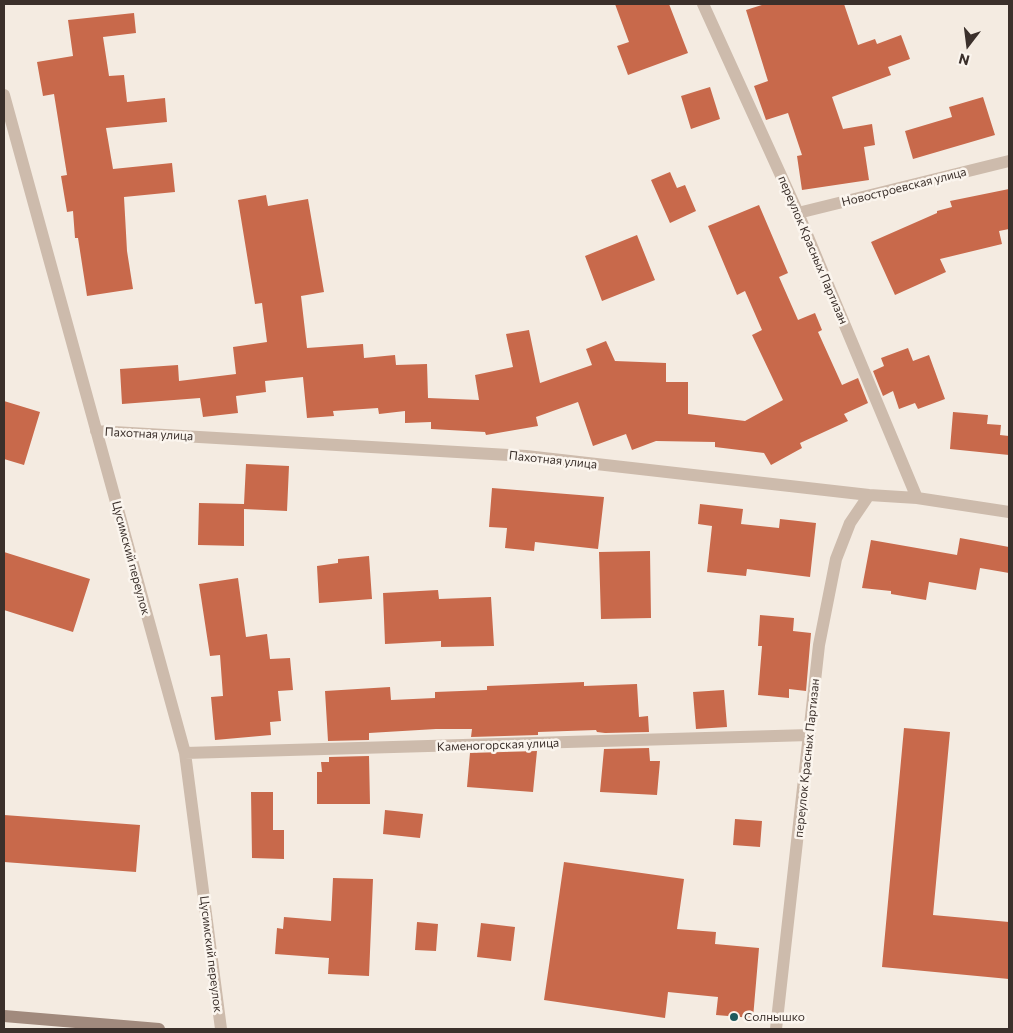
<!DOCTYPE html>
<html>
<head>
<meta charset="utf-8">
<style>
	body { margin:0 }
	#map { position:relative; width:1013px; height:1033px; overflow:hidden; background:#f4ebe1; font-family:Commissioner,sans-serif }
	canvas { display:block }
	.frame { position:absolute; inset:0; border:5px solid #3b302b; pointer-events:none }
	.north { position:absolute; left:943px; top:20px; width:50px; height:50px; -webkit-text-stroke:4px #fbf5ee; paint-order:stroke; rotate:195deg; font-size:14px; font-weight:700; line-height:20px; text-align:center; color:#3b302b }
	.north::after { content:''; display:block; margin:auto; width:18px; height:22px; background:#3b302b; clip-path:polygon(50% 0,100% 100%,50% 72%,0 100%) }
</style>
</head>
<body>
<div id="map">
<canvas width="1013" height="1033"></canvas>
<div class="frame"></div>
<div class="north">N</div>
</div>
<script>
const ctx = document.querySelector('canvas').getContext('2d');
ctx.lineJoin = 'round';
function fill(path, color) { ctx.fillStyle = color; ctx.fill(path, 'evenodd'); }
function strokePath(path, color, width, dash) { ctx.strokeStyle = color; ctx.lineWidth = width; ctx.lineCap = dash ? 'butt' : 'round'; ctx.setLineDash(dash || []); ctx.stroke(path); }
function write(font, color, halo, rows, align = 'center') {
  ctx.font = font + ' Commissioner,sans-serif'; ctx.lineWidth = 5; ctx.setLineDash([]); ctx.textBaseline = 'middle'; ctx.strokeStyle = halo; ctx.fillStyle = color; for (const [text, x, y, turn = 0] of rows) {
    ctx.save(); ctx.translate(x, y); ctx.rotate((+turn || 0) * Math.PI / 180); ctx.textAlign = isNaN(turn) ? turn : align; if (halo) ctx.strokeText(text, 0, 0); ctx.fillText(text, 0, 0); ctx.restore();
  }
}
fill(new Path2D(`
	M 615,4 L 669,4 L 688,53 L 628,75 L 617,46 L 629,42 Z
	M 765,4 L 844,4 L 858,45 L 875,39 L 877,44 L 901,35 L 910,59 L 888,67 L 891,75 L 832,97 L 843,129 L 872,124 L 875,145 L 864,147 L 869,180 L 802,190 L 797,156 L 802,155 L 788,113 L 766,120 L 754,86 L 768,81 L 746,10 Z
	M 134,13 L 136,33 L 103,37 L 109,76 L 124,75 L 127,102 L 165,98 L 167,122 L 106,128 L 113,169 L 172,163 L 175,192 L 124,197 L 127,251 L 133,289 L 87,296 L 78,238 L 75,238 L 73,211 L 67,212 L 61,176 L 67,175 L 54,94 L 43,96 L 37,62 L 73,56 L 68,20 Z
	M 710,87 L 720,119 L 691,129 L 681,96 Z
	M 983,97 L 995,135 L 913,159 L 905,131 L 952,117 L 949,107 Z
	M 670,172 L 677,188 L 685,185 L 696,211 L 670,223 L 651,180 Z
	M 1009,189 L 1009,229 L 999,231 L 1002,244 L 940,259 L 946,272 L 895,295 L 871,242 L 937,213 L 937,211 L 952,207 L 950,201 Z
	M 266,195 L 268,206 L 308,199 L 324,292 L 301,296 L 307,348 L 363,344 L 364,358 L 395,355 L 396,365 L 427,364 L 428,398 L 479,400 L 475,375 L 513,367 L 506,334 L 529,330 L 540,383 L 592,365 L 586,349 L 606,341 L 615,361 L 666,363 L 666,382 L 688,382 L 688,414 L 745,421 L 783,400 L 752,335 L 762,330 L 745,291 L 737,295 L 708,226 L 759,205 L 788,273 L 779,277 L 798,320 L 815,313 L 822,330 L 818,332 L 842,385 L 858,378 L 868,403 L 844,414 L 848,421 L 800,443 L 802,448 L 771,465 L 764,453 L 715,447 L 715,442 L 656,441 L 632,450 L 626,434 L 593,446 L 578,402 L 536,417 L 538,426 L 486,435 L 485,432 L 431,429 L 431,422 L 405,423 L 405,411 L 379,414 L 378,408 L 333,411 L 334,416 L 307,418 L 303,377 L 265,381 L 266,392 L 236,396 L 238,413 L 203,417 L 200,398 L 122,404 L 120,369 L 178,365 L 179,381 L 236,374 L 233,347 L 267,342 L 262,303 L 255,304 L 238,200 Z
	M 637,235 L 655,280 L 602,301 L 585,256 Z
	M 908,348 L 913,361 L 929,355 L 945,399 L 918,409 L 915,403 L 899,409 L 893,391 L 883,396 L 873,371 L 884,366 L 881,358 Z
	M 4,401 L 40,412 L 24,465 L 4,459 Z
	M 953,412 L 988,415 L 987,424 L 1001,425 L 1000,435 L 1009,436 L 1009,455 L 950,449 Z
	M 246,464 L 289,466 L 287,511 L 244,509 L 244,546 L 198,545 L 199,503 L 244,504 Z
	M 492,488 L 604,497 L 598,549 L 535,542 L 534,551 L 505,548 L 507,528 L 489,527 Z
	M 700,504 L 743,509 L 741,524 L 779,528 L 780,519 L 816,523 L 810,577 L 747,569 L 746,576 L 707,572 L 712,526 L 698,524 Z
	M 960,538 L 1009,547 L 1009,573 L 980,568 L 976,590 L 929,582 L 926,600 L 891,594 L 891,591 L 862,588 L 871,540 L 957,555 Z
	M 650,551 L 651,618 L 601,619 L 599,552 Z
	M 4,552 L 90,579 L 73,632 L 4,610 Z
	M 369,556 L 372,599 L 319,603 L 317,566 L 338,563 L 338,559 Z
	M 238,578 L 246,637 L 267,634 L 270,659 L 290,658 L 293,690 L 278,691 L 281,721 L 270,722 L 271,735 L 215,740 L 211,697 L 223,696 L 220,655 L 210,656 L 199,584 Z
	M 438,590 L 439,599 L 491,597 L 494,646 L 441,647 L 441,641 L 385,644 L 383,593 Z
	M 760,615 L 794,618 L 793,631 L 811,633 L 806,691 L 789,689 L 789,698 L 758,695 L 762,646 L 758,646 Z
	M 584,682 L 584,686 L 637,684 L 639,717 L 648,716 L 649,732 L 605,733 L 597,732 L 596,730 L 538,732 L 538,735 L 471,737 L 472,729 L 436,729 L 369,733 L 369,740 L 328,741 L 325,691 L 390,687 L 391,700 L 435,698 L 435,692 L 487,690 L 487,686 Z
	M 724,690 L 727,727 L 696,729 L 693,692 Z
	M 904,728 L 950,732 L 933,915 L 1009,922 L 1009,979 L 882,967 Z
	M 649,748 L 650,761 L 660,761 L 657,795 L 600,792 L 604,749 Z
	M 537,751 L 533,792 L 467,787 L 470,753 Z
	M 369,756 L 370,804 L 317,804 L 317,772 L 322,772 L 321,762 L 329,762 L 329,757 Z
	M 251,792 L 273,792 L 273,830 L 284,830 L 284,859 L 252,858 Z
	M 385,810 L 423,814 L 420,838 L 383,834 Z
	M 4,815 L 140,825 L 136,872 L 4,862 Z
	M 735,819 L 762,821 L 760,847 L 733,845 Z
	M 564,862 L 684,879 L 677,929 L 716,932 L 715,944 L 759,948 L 753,1018 L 716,1015 L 718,997 L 668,992 L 665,1018 L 544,1000 Z
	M 333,878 L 373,879 L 369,976 L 328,974 L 329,958 L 275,954 L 277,928 L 283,929 L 284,917 L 331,921 Z
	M 417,922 L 438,924 L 436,951 L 415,950 Z
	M 481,923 L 515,927 L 511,961 L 477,957 Z`), '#c8694b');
strokePath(new Path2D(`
	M 703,4 L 798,213 L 917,498
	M 4,95 L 185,753 L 221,1029
	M 798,213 L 1009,161
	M 96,431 L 526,456 L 869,495 L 917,498 L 1009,512
	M 185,753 L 810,735
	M 776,1029 L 819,645 L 836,559 L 850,523 L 869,495`), '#cdbbac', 12);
strokePath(new Path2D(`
	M 4,1016 L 159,1029`), '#a18a7d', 12);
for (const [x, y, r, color] of [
	[734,1017,5,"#1f5a5e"]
]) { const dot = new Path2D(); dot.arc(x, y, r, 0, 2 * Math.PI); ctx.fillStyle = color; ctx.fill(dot); strokePath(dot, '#fbf5ee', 2); }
write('12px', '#3b302b', '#fbf5ee', [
	["Новостроевская улица",904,187,-14],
	["переулок Красных Партизан",813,250,67],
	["Пахотная улица",149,434,3],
	["Пахотная улица",553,460,6],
	["Цусимский переулок",131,558,75],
	["Каменогорская улица",498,745,-2],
	["переулок Красных Партизан",807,758,-84],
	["Цусимский переулок",211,954,83]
]);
write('12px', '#3b302b', '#fbf5ee', [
	["Солнышко",744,1017]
], 'left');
</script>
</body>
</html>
